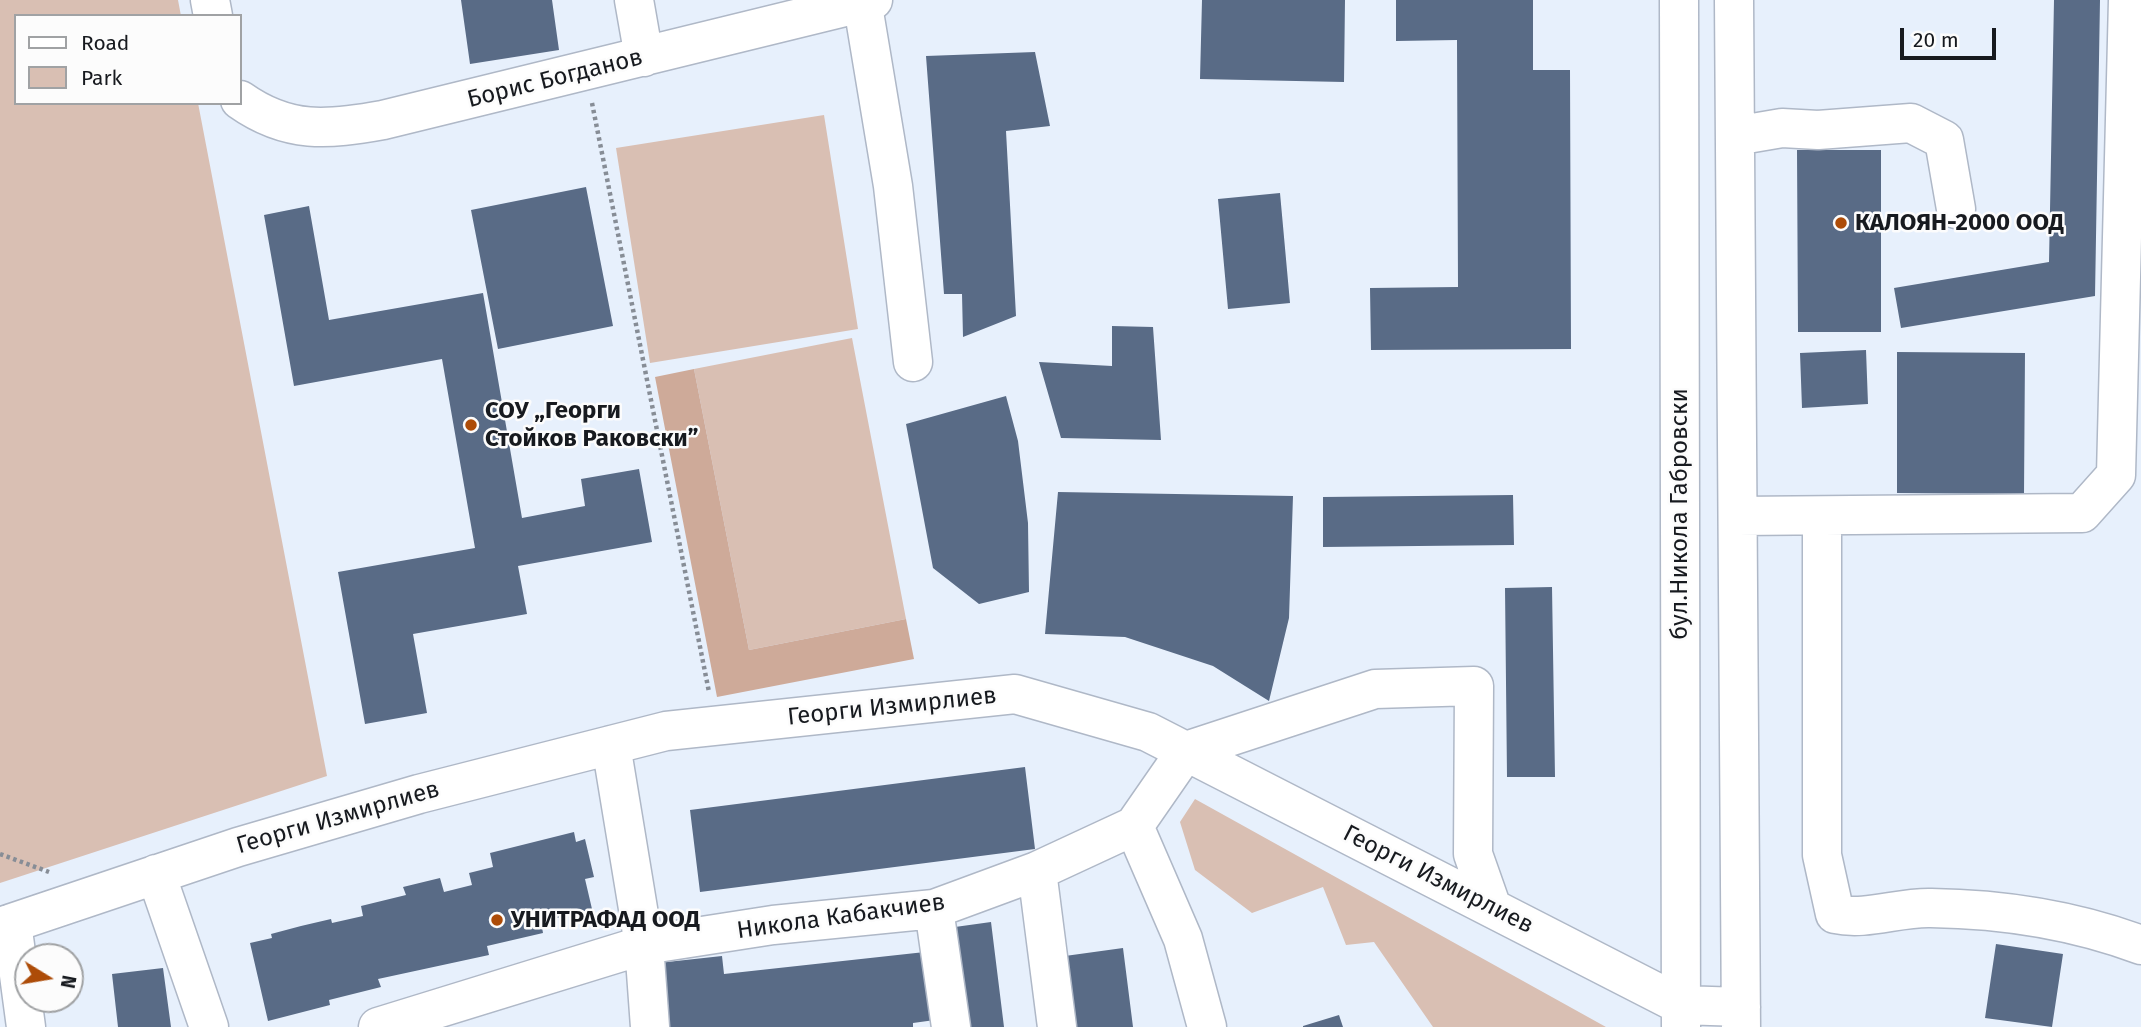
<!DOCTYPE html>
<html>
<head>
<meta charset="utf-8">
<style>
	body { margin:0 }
	#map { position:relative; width:2141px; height:1027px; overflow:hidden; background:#e7f0fc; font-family:"Fira Sans",sans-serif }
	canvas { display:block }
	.legend { position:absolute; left:14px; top:14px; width:228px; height:91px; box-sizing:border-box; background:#fcfcfc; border:2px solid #a0a2a4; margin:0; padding:9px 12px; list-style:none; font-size:21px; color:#171a1f }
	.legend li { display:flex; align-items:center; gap:14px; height:35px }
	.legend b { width:35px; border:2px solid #a0a2a4 }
	.north { position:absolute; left:14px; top:943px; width:70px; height:70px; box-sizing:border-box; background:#fcfcfc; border:2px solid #a0a2a4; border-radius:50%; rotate:101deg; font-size:19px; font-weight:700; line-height:28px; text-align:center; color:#171a1f }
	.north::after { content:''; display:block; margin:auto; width:24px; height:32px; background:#ad4c08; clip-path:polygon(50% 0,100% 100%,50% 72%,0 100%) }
	.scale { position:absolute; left:1900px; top:28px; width:96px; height:32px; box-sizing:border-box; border:4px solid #171a1f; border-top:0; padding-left:9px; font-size:21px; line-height:24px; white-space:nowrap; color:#171a1f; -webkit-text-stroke:5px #fcfcfc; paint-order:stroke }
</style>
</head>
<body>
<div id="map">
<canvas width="2141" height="1027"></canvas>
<ul class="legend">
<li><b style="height:9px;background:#fff"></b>Road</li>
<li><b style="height:19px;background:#d9bfb3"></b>Park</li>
</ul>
<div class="north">N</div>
<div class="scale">20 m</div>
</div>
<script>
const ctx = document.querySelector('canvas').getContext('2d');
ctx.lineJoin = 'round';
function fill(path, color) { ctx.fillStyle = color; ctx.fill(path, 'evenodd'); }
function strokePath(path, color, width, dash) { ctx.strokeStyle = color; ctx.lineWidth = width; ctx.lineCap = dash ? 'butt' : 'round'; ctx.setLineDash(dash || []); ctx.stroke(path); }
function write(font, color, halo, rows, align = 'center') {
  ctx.font = font + ' "Fira Sans",sans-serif'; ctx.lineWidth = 5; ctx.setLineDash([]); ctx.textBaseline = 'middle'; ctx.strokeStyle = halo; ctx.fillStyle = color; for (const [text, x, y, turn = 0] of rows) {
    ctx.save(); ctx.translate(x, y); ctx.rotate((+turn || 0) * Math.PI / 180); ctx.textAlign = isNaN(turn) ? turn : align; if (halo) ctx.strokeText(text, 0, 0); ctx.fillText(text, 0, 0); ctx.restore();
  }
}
fill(new Path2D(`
	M 0,0 L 178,0 L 181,16 L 16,16 L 16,103 L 198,103 L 327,776 L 0,883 Z
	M 824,115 L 858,329 L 650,363 L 616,148 Z
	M 852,338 L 906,619 L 749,650 L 694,369 Z
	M 1195,799 L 1606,1027 L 1433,1027 L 1374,942 L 1346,945 L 1323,887 L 1252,913 L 1195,870 L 1180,822 Z`), '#d9bfb3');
fill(new Path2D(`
	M 694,369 L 749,650 L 906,619 L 914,659 L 717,697 L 655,377 Z`), '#ceaa99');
fill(new Path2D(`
	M 461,0 L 552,0 L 559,50 L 470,64 Z
	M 1202,0 L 1345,0 L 1344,82 L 1200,79 Z
	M 1396,0 L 1533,0 L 1533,70 L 1570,70 L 1571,349 L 1371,350 L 1370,288 L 1458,287 L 1457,40 L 1396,41 Z
	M 2054,0 L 2100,0 L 2095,296 L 1901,328 L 1894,288 L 2049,262 Z
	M 1035,52 L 1050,126 L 1006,131 L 1016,316 L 963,337 L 962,294 L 944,294 L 926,56 Z
	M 1797,150 L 1881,150 L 1881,332 L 1798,332 Z
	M 586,187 L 613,326 L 498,349 L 471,210 Z
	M 1280,193 L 1290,303 L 1228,309 L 1218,199 Z
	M 309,206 L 329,320 L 483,293 L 522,518 L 585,506 L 581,479 L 639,469 L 652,542 L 518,566 L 527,614 L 413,634 L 427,713 L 365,724 L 338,572 L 475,548 L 442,359 L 294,386 L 264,215 Z
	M 1112,326 L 1153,327 L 1161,440 L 1061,438 L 1039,362 L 1112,366 Z
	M 1866,350 L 1868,404 L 1802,408 L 1800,353 Z
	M 1897,352 L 2025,353 L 2024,494 L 1897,493 Z
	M 1006,396 L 1018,441 L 1028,523 L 1029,592 L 979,604 L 933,568 L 906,424 Z
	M 1058,492 L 1293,496 L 1289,618 L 1269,701 L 1213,666 L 1125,637 L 1045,634 Z
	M 1513,495 L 1514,545 L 1323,547 L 1323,497 Z
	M 1552,587 L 1555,777 L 1507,777 L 1505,588 Z
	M 1025,767 L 1035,849 L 700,892 L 690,810 Z
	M 574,832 L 576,842 L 585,839 L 594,877 L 585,879 L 592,909 L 541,922 L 543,933 L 487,946 L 489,955 L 378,979 L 381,987 L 329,1000 L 330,1005 L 268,1021 L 250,943 L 272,938 L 271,934 L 301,926 L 331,919 L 332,923 L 363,916 L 361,906 L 406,895 L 403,887 L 440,878 L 444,892 L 472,885 L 469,873 L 493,867 L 490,853 Z
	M 991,922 L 1004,1027 L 968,1027 L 955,927 Z
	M 1996,944 L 2063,954 L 2052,1027 L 1985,1018 Z
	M 1123,948 L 1133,1027 L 1074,1027 L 1065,956 Z
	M 934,951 L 942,1019 L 913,1023 L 913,1027 L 665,1027 L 658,963 L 722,956 L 724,974 Z
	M 163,968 L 171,1027 L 118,1027 L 112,974 Z
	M 1339,1015 L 1343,1027 L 1303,1027 L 1303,1026 Z`), '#596b86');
const minor = new Path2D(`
	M 210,0 L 213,16
	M 634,0 L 644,57
	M 862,0 L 893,186 L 913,362
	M 1679,0 L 1681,1027
	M 1734,0 L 1741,1027
	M 240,100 C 288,134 328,130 383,120 L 873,0
	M 1735,136 L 1782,128 L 1818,130 L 1911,123 L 1944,140 L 1956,209
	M 1738,516 L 2082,513 L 2116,475 L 2128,0
	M 1822,516 L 1822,855 L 1835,914 C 1867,921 1898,907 1931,908 C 2002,909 2074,920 2141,945
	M 611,745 L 644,945 L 650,1027
	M 1037,871 L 1057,1027
	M 156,874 L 209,1027
	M 934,909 L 951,1027
	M 12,923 L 26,1027
	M 0,927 L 238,847 L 419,794 L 666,731 L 1015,694 L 1148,732 L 1681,1005 L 1741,1007
	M 378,1027 L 644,945 L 773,925 L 934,909 L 1037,871 L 1134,826
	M 1207,1027 L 1183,939 L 1134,826 L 1186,751 L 1375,689 L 1474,686 L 1473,854 L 1492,908`);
strokePath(minor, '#afb8c7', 41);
strokePath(new Path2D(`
	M 592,103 L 709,692
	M 0,854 L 49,872`), '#878d96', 4.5, [3.5, 3.5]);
strokePath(minor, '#fff', 38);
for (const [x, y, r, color] of [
	[1841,223,7,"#ad4c08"],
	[471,425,7,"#ad4c08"],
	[497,920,7,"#ad4c08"]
]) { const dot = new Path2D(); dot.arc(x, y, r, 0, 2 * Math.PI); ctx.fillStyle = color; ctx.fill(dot); strokePath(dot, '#fcfcfc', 2.5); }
write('24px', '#171a1f', '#fcfcfc', [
	["Борис Богданов",555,79,-14],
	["бул.Никола Габровски",1680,514,-90],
	["Георги Измирлиев",892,707,-6],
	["Георги Измирлиев",338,818,-16],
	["Георги Измирлиев",1438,880,27],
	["Никола Кабакчиев",841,917,-8]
]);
write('bold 24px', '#171a1f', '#fcfcfc', [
	["КАЛОЯН-2000 ООД",1855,223],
	["СОУ „Георги",485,411],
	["Стойков Раковски”",485,439],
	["УНИТРАФАД ООД",511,920]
], 'left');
</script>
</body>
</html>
